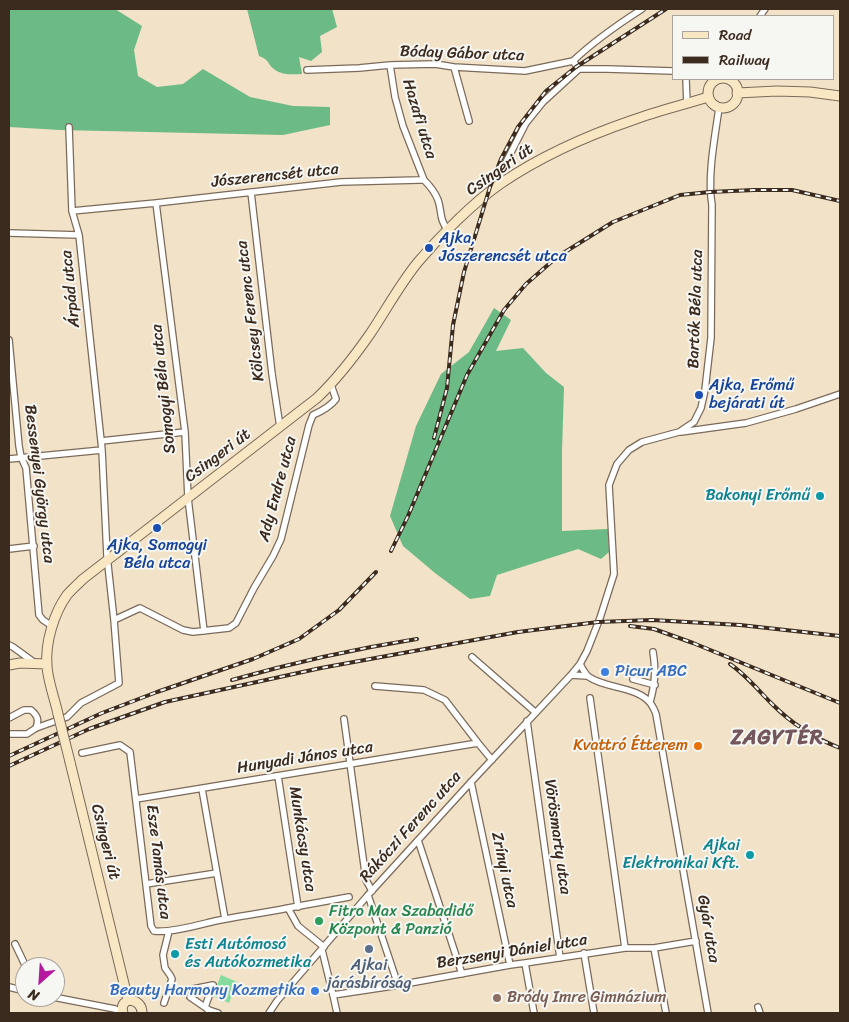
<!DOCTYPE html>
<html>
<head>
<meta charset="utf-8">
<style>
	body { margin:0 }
	#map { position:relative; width:849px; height:1022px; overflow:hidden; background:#f1e2c8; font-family:Sriracha,sans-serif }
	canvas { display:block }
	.frame { position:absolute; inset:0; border:10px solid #3b2a1e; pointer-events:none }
	.legend { position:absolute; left:672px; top:15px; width:162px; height:65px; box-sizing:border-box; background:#f6f6f2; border:1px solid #aba49d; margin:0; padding:6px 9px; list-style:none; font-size:15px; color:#3b2a1e }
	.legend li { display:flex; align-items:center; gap:10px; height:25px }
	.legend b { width:25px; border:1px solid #aba49d }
	.north { position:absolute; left:15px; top:957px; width:50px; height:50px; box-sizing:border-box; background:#f6f6f2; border:1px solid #aba49d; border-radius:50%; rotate:206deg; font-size:14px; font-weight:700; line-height:20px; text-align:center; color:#3b2a1e }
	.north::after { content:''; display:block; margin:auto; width:18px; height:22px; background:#b5179e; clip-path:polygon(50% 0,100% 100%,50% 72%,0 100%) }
</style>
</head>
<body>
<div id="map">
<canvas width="849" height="1022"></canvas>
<div class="frame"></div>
<ul class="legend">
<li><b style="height:6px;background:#f9e7c3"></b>Road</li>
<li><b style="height:6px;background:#3b2a1e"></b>Railway</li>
</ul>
<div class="north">N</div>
</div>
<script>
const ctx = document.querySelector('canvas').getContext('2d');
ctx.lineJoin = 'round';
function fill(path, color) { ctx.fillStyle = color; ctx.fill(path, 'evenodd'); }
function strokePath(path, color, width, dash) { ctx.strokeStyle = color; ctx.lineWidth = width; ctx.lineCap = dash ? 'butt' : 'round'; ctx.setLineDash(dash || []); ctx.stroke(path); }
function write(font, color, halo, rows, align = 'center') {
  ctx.font = font + ' Sriracha,sans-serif'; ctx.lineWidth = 4; ctx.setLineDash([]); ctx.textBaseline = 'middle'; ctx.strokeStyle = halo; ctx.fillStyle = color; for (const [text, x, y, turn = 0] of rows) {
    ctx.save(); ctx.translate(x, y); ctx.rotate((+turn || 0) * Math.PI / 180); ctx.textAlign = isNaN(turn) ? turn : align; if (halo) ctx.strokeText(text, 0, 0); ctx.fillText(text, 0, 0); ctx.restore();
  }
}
fill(new Path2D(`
	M 221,975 L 237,982 L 229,1003 L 213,996 Z`), '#85da9e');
fill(new Path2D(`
	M 9,9 L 115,9 L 142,26 L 134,50 L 138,76 L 157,87 L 183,84 L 203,69 L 250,97 L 293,106 L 330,107 L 330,125 L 283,135 L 60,130 L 9,127 Z
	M 247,9 L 332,9 L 337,27 L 320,36 L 322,52 L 311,61 L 299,57 L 302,74 C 293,74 282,76 274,69 C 267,64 270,60 259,56 Z
	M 494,308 L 511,320 L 496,351 L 523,348 L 546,373 L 564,387 L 562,451 L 562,531 L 608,529 L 609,552 L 601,559 L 578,549 L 497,575 L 490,596 L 470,599 L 435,573 L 403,546 L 390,516 L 416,426 L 441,374 L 469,352 Z`), '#6cba85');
const minor = new Path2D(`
	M 760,16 L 765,9
	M 573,61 C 594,41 617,25 642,9
	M 390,65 L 395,97 L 403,126 L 424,180
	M 454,67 L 469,121
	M 307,70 L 359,68 L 390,65 L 435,64 L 454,67 L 525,71 L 573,61 L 579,69 L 607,69 L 673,71
	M 686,79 L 687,104
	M 500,184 L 501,172 L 526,123 L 543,102 L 579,69
	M 251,192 L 272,374 L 280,427
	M 156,203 L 185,432 L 188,498 L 204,631
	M 72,211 L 156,203 L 341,182 L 419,180 L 424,180 C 430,186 435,192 438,200 C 442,211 439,220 448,230
	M 9,233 L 79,235
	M 9,340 L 19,446 L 21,457 L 26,468 L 39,615 L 43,620 L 52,626
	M 681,432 L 746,423 L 796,409 L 840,394
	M 101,441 L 185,432
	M 9,459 L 102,450
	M 9,549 L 34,546
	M 114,620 L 140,608 L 183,630 L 193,632 L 229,628 L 236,623 L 254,588 L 273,556 L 281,539 L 309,425 L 313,415 C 322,411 330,407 336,399 L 331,385
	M 9,645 L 13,647 L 35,663
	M 472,657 L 535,712
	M 580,664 C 582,668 585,674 589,677 C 606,689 638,686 651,704 C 653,707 655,711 656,714 L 708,1013
	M 571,675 L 587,676
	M 633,679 L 655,685
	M 375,686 L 424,690 L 445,700 L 478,743
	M 590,698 L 625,948
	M 650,702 C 655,684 656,671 653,652
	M 9,718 L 24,710 L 31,710 C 38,716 39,720 36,728
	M 344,719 L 366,880 L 372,891
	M 527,721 L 560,958
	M 9,734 L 27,734 L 36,728 L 67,717 L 81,703 L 119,683 L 114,620 L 107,556 L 102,450 L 79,235 L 72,211 L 69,127
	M 82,753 L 120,745 L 130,752 L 151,926 L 154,931 C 171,933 198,925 215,921 C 240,916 264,913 288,908 L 298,926 L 324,947
	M 278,776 L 298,907
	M 471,782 L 510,965
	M 202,789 L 225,919
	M 136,799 L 478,743 L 492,760
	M 418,840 L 462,974
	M 146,884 L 217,873
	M 368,895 L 398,985
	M 288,908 L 349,897
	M 15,944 L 26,967
	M 654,948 L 666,1013
	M 322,950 L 333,995
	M 584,953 L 594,1013
	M 525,963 L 534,1013
	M 9,987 L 25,991
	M 53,997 L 115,1009 L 123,1013
	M 164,1003 L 172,979 L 170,975 L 165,968 L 163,955 L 169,931
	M 205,1007 L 213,985 L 193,989 L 190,997 L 209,1010 L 208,1013
	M 758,1007 L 760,1013
	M 209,1010 L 218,1013
	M 269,1013 L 277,1001 L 368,895 L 471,782 L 571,675 L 580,664 L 587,651 L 600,618 L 614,574 L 609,485 L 617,464 L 629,450 L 642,442 L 679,432 L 694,422 L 701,408 L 705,390 L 711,338 L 712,205 C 707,177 715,136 719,108
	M 337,1013 L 333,995 L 393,986 L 510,965 L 525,963 L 625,948 L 654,948 L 696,941`);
const secondary = new Path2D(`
	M708 93a15 15 0 1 1 30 0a15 15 0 1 1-30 0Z
	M 737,93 L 777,91 L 810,92 L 840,96
	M 9,665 L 20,663 L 47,664
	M 58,714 C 55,700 47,678 47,665 C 45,643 54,613 67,595 C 72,589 78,584 83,579 L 317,398 C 337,379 354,357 370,334 C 386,310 400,284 418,262 C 440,236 473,203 500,184 C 541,156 586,136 633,120 C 657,111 683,105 708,97
	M 70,762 L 128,1000
	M 123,1013 C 121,1006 123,1002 130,1000 C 137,1001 142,1005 142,1013`);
strokePath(minor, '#7b6a5a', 8);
strokePath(secondary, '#7b6a5a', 11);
strokePath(minor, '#fff', 5.5);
strokePath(secondary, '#f9e7c3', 9);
const rail = new Path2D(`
	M 434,438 L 447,388 L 453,325 L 464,272 L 490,187 L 501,159 L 518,127 L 546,91 L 576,67 L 666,9
	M 391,551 L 408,516 L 467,375 L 504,310 L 526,284 L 557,257 L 613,222 L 680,195 L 710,192 L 754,190 L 792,190 L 840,201
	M 630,626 L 654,629 L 693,643 L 840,703
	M 730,664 C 746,675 758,690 772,704 C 792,724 814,738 840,748
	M 232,680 C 292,663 354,649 417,639
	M 9,756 L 102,713 L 157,692 L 253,659 L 299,639 L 339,610 L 376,572
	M 9,766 L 89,729 L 165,702 L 321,668 L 518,632 L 598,622 L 652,620 L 740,625 L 840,636`);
strokePath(rail, '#3b2a1e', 4);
strokePath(rail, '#f6f6f2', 2, [5.5]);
const secondaryBridge = new Path2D(`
	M 58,714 L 70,762`);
strokePath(secondaryBridge, '#7b6a5a', 11, []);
strokePath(secondaryBridge, '#f9e7c3', 9);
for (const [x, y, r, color] of [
	[429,248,5,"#1a4fb4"],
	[699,395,5,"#1a4fb4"],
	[820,496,5,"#0f9aa8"],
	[157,528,5,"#1a4fb4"],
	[605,672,5,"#3f7fe0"],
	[698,746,5,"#e8710a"],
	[750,855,5,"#0f9aa8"],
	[319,921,5,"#2e9e5b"],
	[369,949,5,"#5c6f8a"],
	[175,954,5,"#0f9aa8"],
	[315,991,5,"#3f7fe0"],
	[497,998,5,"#8d6e63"]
]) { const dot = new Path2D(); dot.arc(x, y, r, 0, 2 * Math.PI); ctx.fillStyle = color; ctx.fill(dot); strokePath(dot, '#f6f6f2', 2); }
write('16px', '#3b2a1e', '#f6f6f2', [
	["Bóday Gábor utca",462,54,2],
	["Hazafi utca",419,119,73],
	["Csingeri út",500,170,-35],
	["Jószerencsét utca",275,176,-6],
	["Árpád utca",71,289,-96],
	["Bartók Béla utca",696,309,-88],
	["Kölcsey Ferenc utca",251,311,-97],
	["Somogyi Béla utca",164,389,-96],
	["Csingeri út",218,456,-37],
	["Bessenyei György utca",39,484,83],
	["Ady Endre utca",278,489,-75],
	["Hunyadi János utca",305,758,-9],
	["Rákóczi Ferenc utca",411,827,-48],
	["Vörösmarty utca",557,837,82],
	["Munkácsy utca",302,839,81],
	["Csingeri út",105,842,76],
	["Esze Tamás utca",158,862,83],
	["Zrínyi utca",504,870,78],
	["Gyár utca",708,929,80],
	["Berzsenyi Dániel utca",512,952,-9]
]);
write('16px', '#164399', '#f6f6f2', [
	["Ajka,",439,239],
	["Jószerencsét utca",439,257],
	["Ajka, Erőmű",709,386],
	["bejárati út",709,404],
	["Ajka, Somogyi",157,546,"center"],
	["Béla utca",157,564,"center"]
], 'left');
write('16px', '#0d838f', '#f6f6f2', [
	["Bakonyi Erőmű",810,496],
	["Ajkai",740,846],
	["Elektronikai Kft.",740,864],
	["Esti Autómosó",185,945,"left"],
	["és Autókozmetika",185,963,"left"]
], 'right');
write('16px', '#366cbe', '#f6f6f2', [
	["Picur ABC",615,672],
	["Beauty Harmony Kozmetika",305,991,"right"]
], 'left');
write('16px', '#c56008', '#f6f6f2', [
	["Kvattró Étterem",688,746]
], 'right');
write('16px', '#27864d', '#f6f6f2', [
	["Fitro Max Szabadidő",329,912],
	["Központ & Panzió",329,930]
], 'left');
write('16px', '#4e5e75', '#f6f6f2', [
	["Ajkai",369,966],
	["járásbíróság",369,984]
]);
write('16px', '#785e54', '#f6f6f2', [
	["Bródy Imre Gimnázium",507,998]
], 'left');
ctx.letterSpacing = '1px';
write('bold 21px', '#73575d', '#f6f6f2', [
	["ZAGYTÉR",777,739]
]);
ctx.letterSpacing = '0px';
</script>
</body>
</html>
